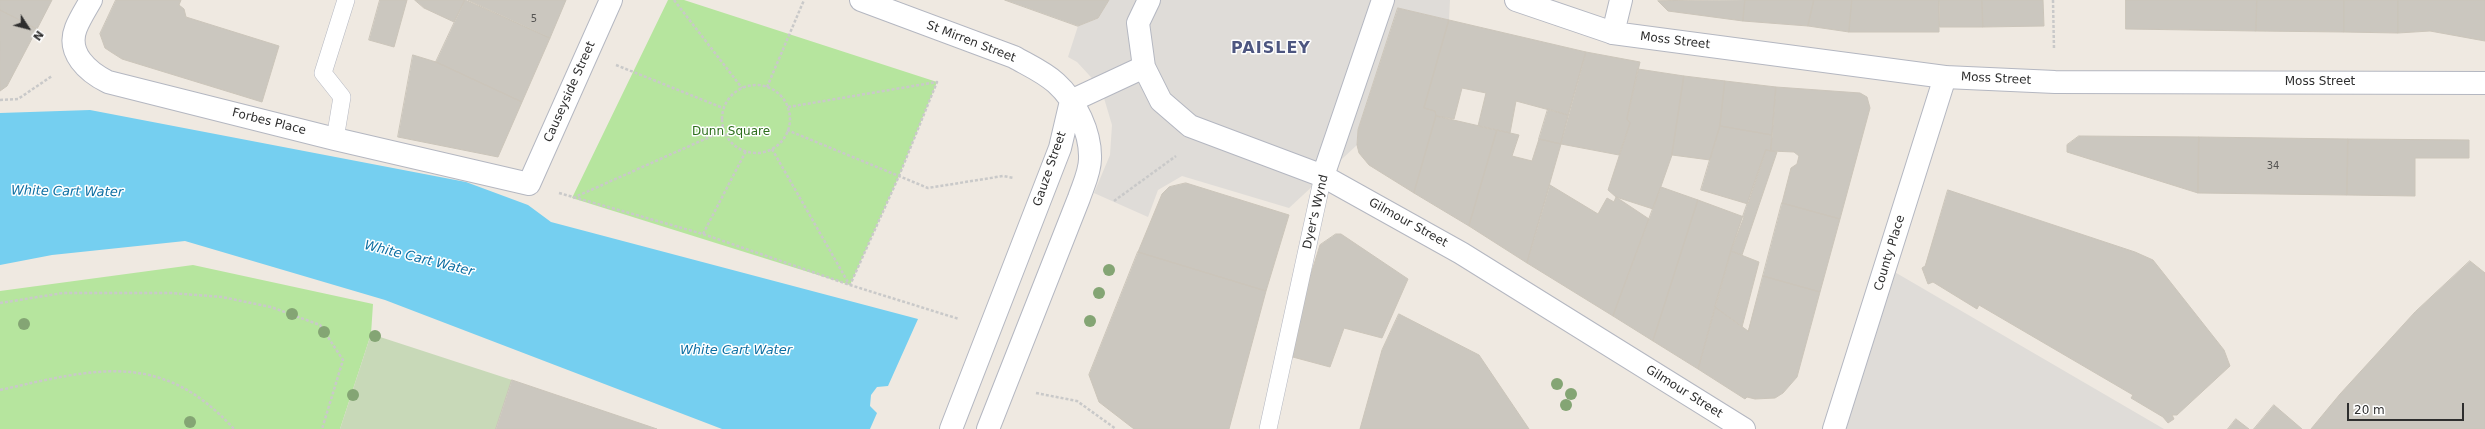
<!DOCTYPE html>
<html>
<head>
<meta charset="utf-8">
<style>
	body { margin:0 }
	#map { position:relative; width:2485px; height:429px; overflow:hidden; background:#efe9e1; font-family:"DejaVu Sans",sans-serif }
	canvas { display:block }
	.north { position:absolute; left:8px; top:8px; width:40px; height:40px; -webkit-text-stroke:3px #fff; paint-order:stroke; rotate:126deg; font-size:11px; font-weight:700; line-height:16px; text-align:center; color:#2e2e2e }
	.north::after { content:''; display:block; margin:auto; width:14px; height:18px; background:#2e2e2e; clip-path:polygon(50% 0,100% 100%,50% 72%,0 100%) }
	.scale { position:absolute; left:2347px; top:403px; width:117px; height:18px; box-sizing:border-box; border:2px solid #2e2e2e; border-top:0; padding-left:5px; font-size:12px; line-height:14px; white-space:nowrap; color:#2e2e2e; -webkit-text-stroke:3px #fff; paint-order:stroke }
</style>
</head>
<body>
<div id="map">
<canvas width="2485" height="429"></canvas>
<div class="north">N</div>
<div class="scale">20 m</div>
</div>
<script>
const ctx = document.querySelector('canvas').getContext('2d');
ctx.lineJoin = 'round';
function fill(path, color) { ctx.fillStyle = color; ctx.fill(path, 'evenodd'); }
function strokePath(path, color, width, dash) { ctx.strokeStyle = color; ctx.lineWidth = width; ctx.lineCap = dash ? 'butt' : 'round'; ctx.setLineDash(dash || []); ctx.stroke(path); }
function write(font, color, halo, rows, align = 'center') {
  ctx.font = font + ' "DejaVu Sans",sans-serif'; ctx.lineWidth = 3; ctx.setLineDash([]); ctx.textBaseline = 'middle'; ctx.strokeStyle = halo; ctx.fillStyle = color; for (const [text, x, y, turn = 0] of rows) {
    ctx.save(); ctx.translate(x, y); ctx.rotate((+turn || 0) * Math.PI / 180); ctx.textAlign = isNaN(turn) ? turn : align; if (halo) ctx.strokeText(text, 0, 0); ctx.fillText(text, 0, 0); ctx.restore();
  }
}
fill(new Path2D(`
	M 668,0 L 684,0 L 937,82 L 899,176 L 850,285 L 572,198 Z
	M 193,265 L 373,304 L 371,334 L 340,429 L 0,429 L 0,291 Z`), '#b6e59e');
fill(new Path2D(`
	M 371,334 L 512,380 L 496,429 L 340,429 Z`), '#c8d9b8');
fill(new Path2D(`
	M 1109,0 L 1450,0 L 1449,20 L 1398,8 L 1358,130 L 1357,145 L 1289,208 L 1182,176 L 1158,190 L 1148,217 L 1094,193 L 1110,155 L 1112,125 L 1101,88 L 1077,62 L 1068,57 L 1078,26 L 1098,18 Z
	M 1886,267 L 2164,429 L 1834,429 Z`), '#dfdcd8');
fill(new Path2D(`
	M 90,110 L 466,182 L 528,205 L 551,222 L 918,319 L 888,386 L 877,387 L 871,395 L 870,406 L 877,413 L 870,429 L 722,429 L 385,300 L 185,241 L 52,255 L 0,265 L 0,113 Z`), '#75cff0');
const building = new Path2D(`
	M 0,0 L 52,0 L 37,29 L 0,10 Z
	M 116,0 L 181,0 L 179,5 L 184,9 L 186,17 L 279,46 L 262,102 L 122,59 L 111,52 L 105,48 L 100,34 Z
	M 380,0 L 407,0 L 394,47 L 369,40 Z
	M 415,0 L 465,0 L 454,22 L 424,8 Z
	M 465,0 L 550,38 L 522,102 L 436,62 Z
	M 468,0 L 566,0 L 550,38 Z
	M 1005,0 L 1109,0 L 1098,18 L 1078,26 Z
	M 1745,0 L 1743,21 L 1668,11 L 1658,1 Z
	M 1745,0 L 1814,0 L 1808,26 L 1743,21 Z
	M 1814,0 L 1852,0 L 1849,32 L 1808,26 Z
	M 1852,0 L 1939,0 L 1939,32 L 1849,32 Z
	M 1939,0 L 1982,0 L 1983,27 L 1940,27 Z
	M 1982,0 L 2043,0 L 2044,26 L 1983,27 Z
	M 2126,0 L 2257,0 L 2256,31 L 2126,29 Z
	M 2257,0 L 2344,0 L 2344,32 L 2256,31 Z
	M 2344,0 L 2398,0 L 2398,33 L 2344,32 Z
	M 2398,0 L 2485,0 L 2485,41 L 2430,31 L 2398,33 Z
	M 1398,8 L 1449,20 L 1424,108 L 1435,111 L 1436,116 L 1414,193 L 1369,165 L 1359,153 L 1357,145 L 1358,130 Z
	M 0,10 L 37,29 L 7,86 L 0,91 Z
	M 1449,20 L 1586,52 L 1568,115 L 1516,101 L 1510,133 L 1478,126 L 1486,93 L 1462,88 L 1454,119 L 1436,116 L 1435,111 L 1424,108 Z
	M 1586,52 L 1640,62 L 1627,119 L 1630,123 L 1619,155 L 1561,144 Z
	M 413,55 L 436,62 L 522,102 L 498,157 L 398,137 Z
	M 1638,69 L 1684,76 L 1672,155 L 1653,209 L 1616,197 L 1608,190 L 1630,123 L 1627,119 Z
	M 1684,76 L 1725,81 L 1720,126 L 1710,160 L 1672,155 Z
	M 1725,81 L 1776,87 L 1772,135 L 1720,126 Z
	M 1776,87 L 1860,93 L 1867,97 L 1870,108 L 1840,219 L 1782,203 L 1791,168 L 1797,164 L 1799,156 L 1794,152 L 1771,151 Z
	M 1548,109 L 1568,115 L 1561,144 L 1539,139 Z
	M 1436,116 L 1497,130 L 1469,226 L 1414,193 Z
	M 1720,126 L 1772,135 L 1771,151 L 1766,150 L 1748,204 L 1701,190 Z
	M 1497,130 L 1519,135 L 1512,156 L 1532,161 L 1539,139 L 1561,144 L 1527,263 L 1469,226 Z
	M 2079,136 L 2199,137 L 2198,193 L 2067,152 L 2067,145 Z
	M 2199,137 L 2348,139 L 2347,195 L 2198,193 Z
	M 2348,139 L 2469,140 L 2469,158 L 2415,158 L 2415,196 L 2347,195 Z
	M 1766,150 L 1777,152 L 1742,255 L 1731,251 Z
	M 1186,183 L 1289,215 L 1266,291 L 1138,252 L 1162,194 L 1169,187 Z
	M 1550,185 L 1598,214 L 1607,198 L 1614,202 L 1616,197 L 1649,219 L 1613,316 L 1527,263 Z
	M 1661,187 L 1698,200 L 1653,341 L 1613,316 Z
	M 1948,190 L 2135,252 L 2153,260 L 2224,350 L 2230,366 L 2177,415 L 2172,415 L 2174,419 L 2168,423 L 2163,417 L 2131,398 L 2133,395 L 1979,305 L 1977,309 L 1933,282 L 1928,284 L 1922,268 L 1925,266 Z
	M 1698,200 L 1744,217 L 1731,251 L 1698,369 L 1653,341 Z
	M 1782,203 L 1840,219 L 1820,292 L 1763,276 Z
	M 1336,234 L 1341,234 L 1408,279 L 1382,338 L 1344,328 L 1330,367 L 1289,356 L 1298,316 L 1320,245 Z
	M 1731,251 L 1759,262 L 1742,327 L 1715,307 Z
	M 1138,252 L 1266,291 L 1229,429 L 1134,429 L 1099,402 L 1089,375 Z
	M 2470,261 L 2485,273 L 2485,429 L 2311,429 L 2340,394 L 2415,312 Z
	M 1763,276 L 1820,292 L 1797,377 L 1783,393 L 1775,398 L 1755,399 L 1747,397 L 1745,399 L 1698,369 L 1715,307 L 1748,331 Z
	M 1399,314 L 1479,355 L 1529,429 L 1360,429 L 1382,350 Z
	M 512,380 L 657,429 L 496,429 Z
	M 2274,405 L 2302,429 L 2254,429 Z
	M 2236,419 L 2249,429 L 2228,429 Z`);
fill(building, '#cbc7bf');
strokePath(building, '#cbc5ba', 1);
const service = new Path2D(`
	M 335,139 L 342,97 L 323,73 L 346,0
	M 1268,429 L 1323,176`);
const pedestrian = new Path2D(`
	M 1149,0 L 1138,23 L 1144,67 L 1161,101 L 1190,126 L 1323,176 L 1461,253 L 1744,429
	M 1516,0 L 1613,33
	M 1071,101 L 1144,67
	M 1323,176 L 1383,0
	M 1834,429 L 1945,77`);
const minor = new Path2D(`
	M 91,0 C 86,9 80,18 76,28 C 66,53 88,72 108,82 L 335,139 L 529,184 L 611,0
	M 861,0 L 1014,57 C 1028,65 1044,72 1056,83 C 1076,101 1091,133 1090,159 C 1090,172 1083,186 1079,198 L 988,429
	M 1621,0 L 1613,33 L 1945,77 L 2055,82 L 2485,83
	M 951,429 L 1060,148 L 1071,101`);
strokePath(service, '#b4b7c1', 18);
strokePath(pedestrian, '#b4b7c1', 24);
strokePath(minor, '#b4b7c1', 24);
strokePath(new Path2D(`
	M 674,0 L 742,88
	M 2053,0 L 2054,49
	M 616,65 L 723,108
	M722 119a34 34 0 1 1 68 0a34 34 0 1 1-68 0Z
	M 767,87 L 804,0
	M 0,100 L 18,99 L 52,76
	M 788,107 L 937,82 L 899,176 L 850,285
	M 787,130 L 928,188 L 1003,176 L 1014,178
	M 772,149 L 849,284
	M 559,193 L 703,234 L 850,285 L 959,319
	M 573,198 L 723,131
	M 1114,201 L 1176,156
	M 703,234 L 746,151
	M 0,303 L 63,293 L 171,293 L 222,297 L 271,307 L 320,325 L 343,360 L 322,429
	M 0,390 C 95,369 161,349 234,429
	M 1036,393 L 1077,401 L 1116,429`), '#c9c9c9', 2.5, [3, 2]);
strokePath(service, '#fff', 17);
strokePath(pedestrian, '#fff', 22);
strokePath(minor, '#fff', 22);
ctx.fillStyle = '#84a574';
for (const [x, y] of [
	[1109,270],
	[1099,293],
	[292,314],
	[1090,321],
	[24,324],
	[324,332],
	[375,336],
	[1557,384],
	[1571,394],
	[353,395],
	[1566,405],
	[190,422]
]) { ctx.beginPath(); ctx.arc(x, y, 6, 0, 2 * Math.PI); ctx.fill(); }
write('10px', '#555452', null, [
	["5",534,19],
	["34",2273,166]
]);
write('12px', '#2e2e2e', '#fff', [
	["Moss Street",1675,41,7],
	["St Mirren Street",971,42,21],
	["Moss Street",1996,79,3],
	["Moss Street",2320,82],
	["Causeyside Street",570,92,-66],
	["Forbes Place",269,122,14],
	["Gauze Street",1050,169,-71],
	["Dyer's Wynd",1316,212,-77],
	["Gilmour Street",1408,223,29],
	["County Place",1890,253,-73],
	["Gilmour Street",1684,392,32]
]);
write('12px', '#2c6e1b', '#fff', [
	["Dunn Square",731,132]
]);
write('italic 13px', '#0d6fa3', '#fff', [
	["White Cart Water",67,192,1],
	["White Cart Water",419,259,14],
	["White Cart Water",736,351]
]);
ctx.letterSpacing = '1px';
write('bold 16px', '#4d5680', '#fff', [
	["PAISLEY",1271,49]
]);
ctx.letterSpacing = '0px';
</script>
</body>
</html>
